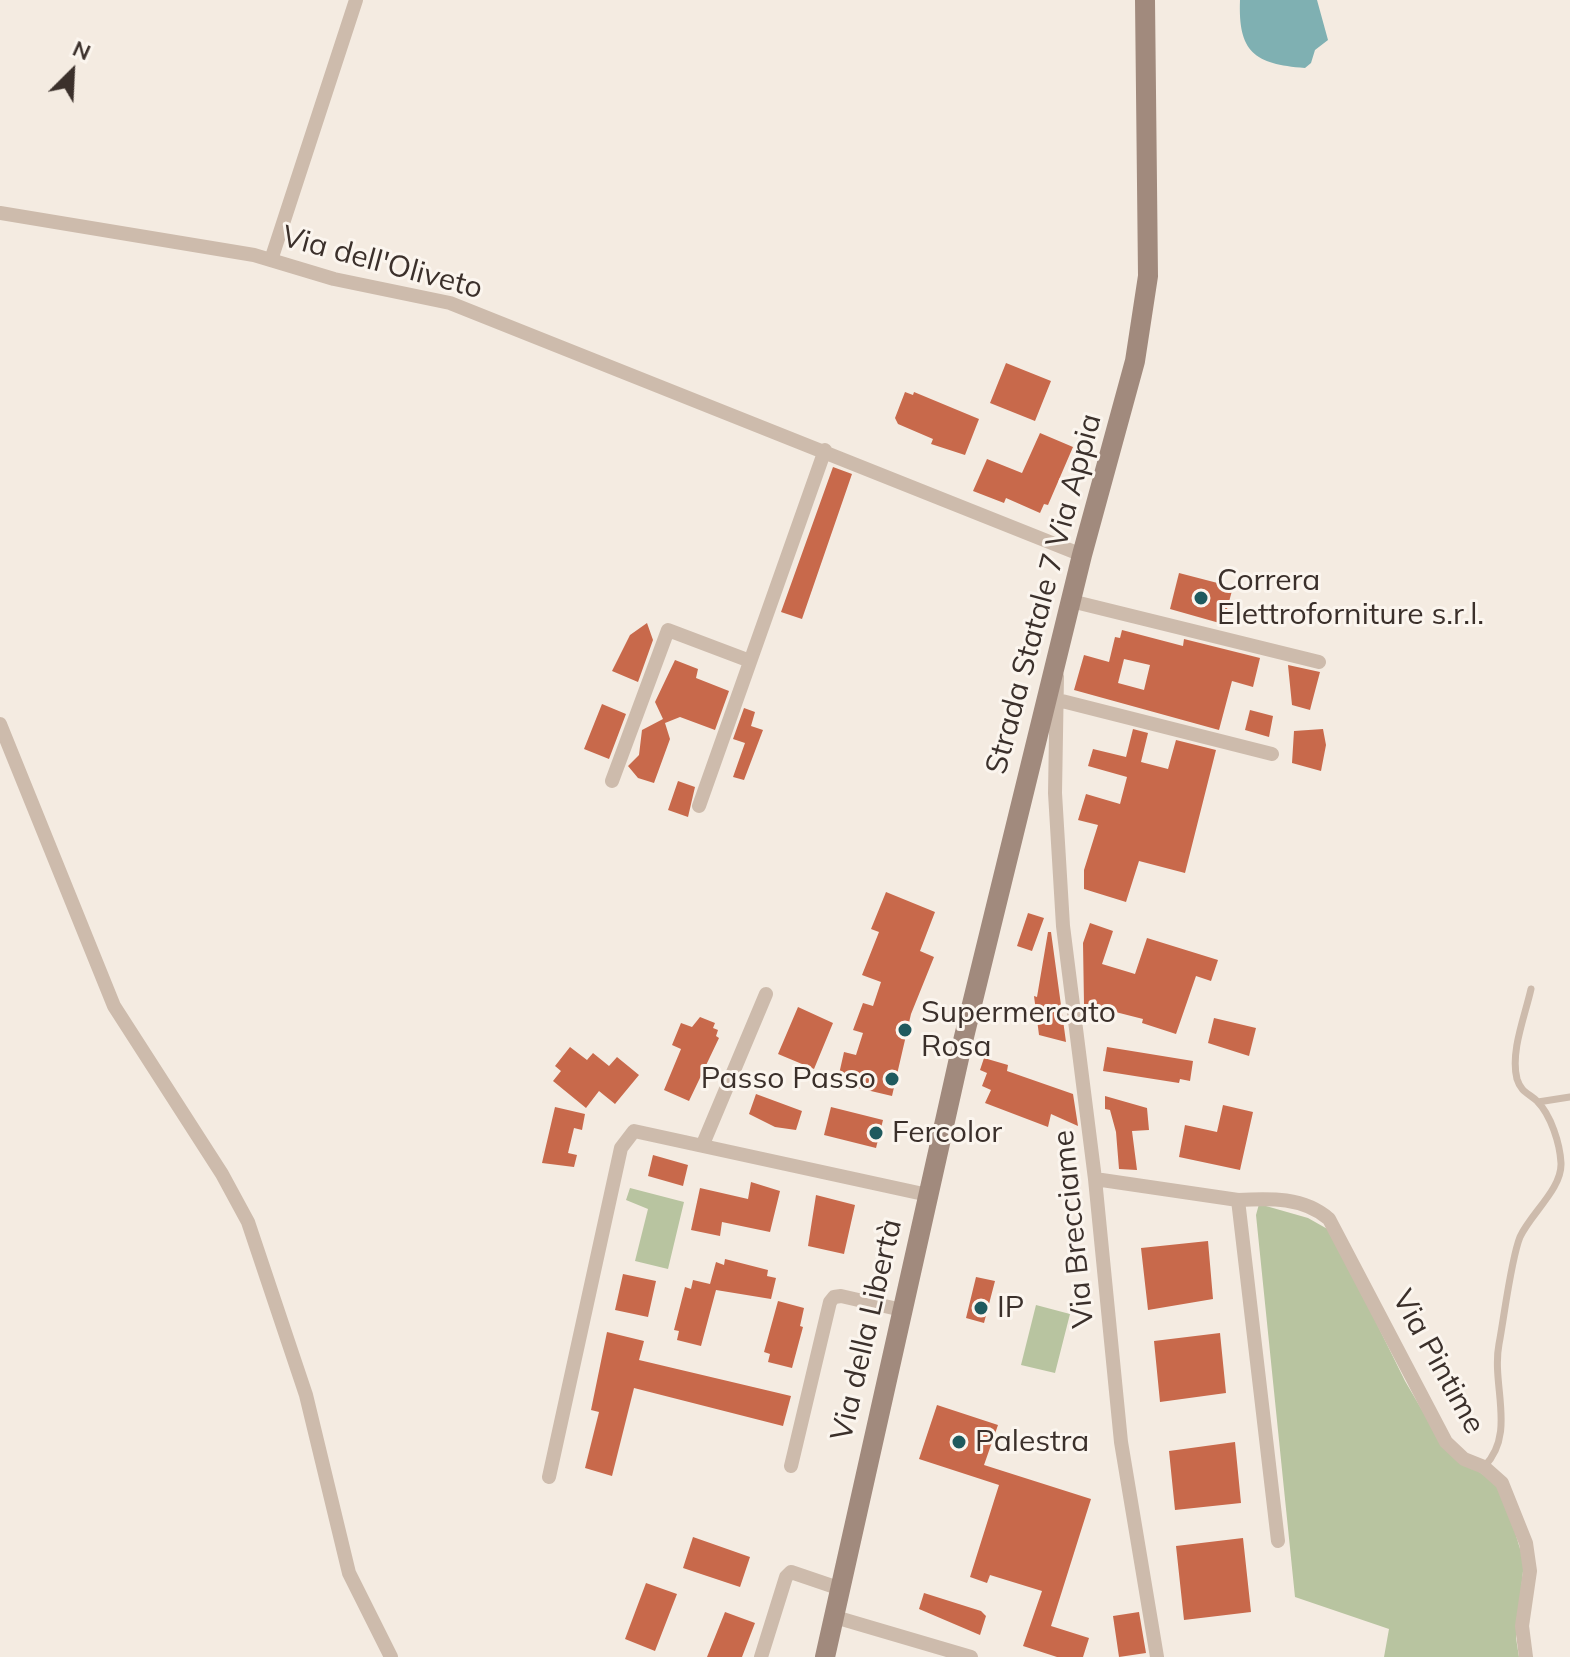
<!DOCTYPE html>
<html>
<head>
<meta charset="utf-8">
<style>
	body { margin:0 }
	#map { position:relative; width:1570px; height:1657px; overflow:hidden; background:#f4ebe1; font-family:Mulish,sans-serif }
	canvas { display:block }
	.north { position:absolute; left:32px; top:32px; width:80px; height:80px; -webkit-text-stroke:6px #fbf5ee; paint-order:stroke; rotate:24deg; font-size:22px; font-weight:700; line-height:32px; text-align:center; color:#3b302b }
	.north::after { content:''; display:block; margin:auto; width:28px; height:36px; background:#3b302b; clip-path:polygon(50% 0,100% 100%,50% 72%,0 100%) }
</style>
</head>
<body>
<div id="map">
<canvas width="1570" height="1657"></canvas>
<div class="north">N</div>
</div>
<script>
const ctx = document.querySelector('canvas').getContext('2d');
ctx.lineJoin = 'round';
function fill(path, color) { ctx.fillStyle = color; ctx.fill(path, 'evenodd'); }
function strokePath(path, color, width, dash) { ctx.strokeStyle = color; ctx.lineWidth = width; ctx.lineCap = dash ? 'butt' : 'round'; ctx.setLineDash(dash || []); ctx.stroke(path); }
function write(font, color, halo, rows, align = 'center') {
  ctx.font = font + ' Mulish,sans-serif'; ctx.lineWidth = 6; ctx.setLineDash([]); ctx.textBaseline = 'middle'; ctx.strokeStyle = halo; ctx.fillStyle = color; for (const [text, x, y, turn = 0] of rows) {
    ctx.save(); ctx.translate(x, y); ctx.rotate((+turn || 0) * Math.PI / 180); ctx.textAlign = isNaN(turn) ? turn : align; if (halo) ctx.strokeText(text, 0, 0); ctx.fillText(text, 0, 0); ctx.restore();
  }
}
fill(new Path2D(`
	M 630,1188 L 684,1202 L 668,1269 L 635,1261 L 648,1209 L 626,1200 Z
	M 1259,1204 L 1308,1218 L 1331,1231 L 1405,1381 L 1443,1446 L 1496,1484 L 1509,1512 L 1524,1562 L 1516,1638 L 1519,1657 L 1384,1657 L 1389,1629 L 1295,1597 L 1256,1215 Z
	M 1036,1305 L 1070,1314 L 1055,1373 L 1021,1365 Z`), '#b8c4a0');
fill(new Path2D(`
	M 1240,0 L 1317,0 L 1328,40 L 1315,50 L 1311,63 L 1305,68 C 1254,64 1238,52 1240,0 Z`), '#7fb0b2');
fill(new Path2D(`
	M 1006,363 L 1051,381 L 1035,421 L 990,403 Z
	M 905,392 L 913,395 L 914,392 L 979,419 L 965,455 L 931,444 L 933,439 L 898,424 L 895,418 Z
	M 1040,433 L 1073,447 L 1048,505 L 1044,504 L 1040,513 L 1006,498 L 1004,503 L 973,491 L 987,459 L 1022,473 Z
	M 833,467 L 852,474 L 802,619 L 781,612 Z
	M 1179,573 L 1233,587 L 1223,624 L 1170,609 Z
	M 647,623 L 653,640 L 638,682 L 612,671 L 630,635 Z
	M 1122,630 L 1183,646 L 1184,639 L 1260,658 L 1253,687 L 1232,681 L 1219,730 L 1074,690 L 1084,655 L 1109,662 L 1115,637 L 1120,638 ZM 1124,659 L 1150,665 L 1144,690 L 1118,683 Z
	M 675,660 L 698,669 L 696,678 L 729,691 L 715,730 L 680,717 L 665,723 L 670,739 L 654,783 L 638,778 L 628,766 L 639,755 L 642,730 L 663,719 L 655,702 Z
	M 1288,665 L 1320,672 L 1310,710 L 1292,705 Z
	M 602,704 L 626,714 L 609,759 L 584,749 Z
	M 744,708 L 755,712 L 751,726 L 763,730 L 744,780 L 733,777 L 745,743 L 733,739 Z
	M 1250,710 L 1273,716 L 1269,737 L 1245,730 Z
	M 1133,729 L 1148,733 L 1141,762 L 1168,769 L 1176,740 L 1216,750 L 1185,873 L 1139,861 L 1126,902 L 1084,889 L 1084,870 L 1098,825 L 1078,820 L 1086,794 L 1120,804 L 1127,777 L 1088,766 L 1093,749 L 1126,757 Z
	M 1323,729 L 1326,745 L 1321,771 L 1292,763 L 1294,731 Z
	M 678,781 L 695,787 L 688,817 L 668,810 Z
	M 886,892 L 935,912 L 920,951 L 934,957 L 911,1014 L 892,1096 L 837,1083 L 844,1052 L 856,1055 L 863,1033 L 853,1030 L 863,1003 L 873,1006 L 881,982 L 862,975 L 879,932 L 871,929 Z
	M 1028,913 L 1044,918 L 1032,951 L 1017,946 Z
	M 1090,923 L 1113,931 L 1102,964 L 1135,974 L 1147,938 L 1218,960 L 1211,981 L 1196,976 L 1176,1034 L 1142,1023 L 1143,1019 L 1084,1004 L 1083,943 Z
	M 1048,932 L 1051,932 L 1066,1042 L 1039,1035 L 1034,996 L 1037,997 Z
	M 798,1007 L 833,1023 L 814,1069 L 778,1054 Z
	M 700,1017 L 715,1023 L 713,1028 L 718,1030 L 716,1036 L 719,1038 L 689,1101 L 664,1090 L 681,1049 L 672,1045 L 681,1023 L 692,1027 Z
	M 1214,1018 L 1256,1028 L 1249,1056 L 1208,1043 Z
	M 570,1047 L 587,1060 L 593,1053 L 609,1066 L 617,1057 L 639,1075 L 615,1104 L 599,1091 L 586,1108 L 553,1081 L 561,1071 L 555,1066 Z
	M 1107,1047 L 1193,1061 L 1190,1081 L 1180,1079 L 1179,1083 L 1103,1071 Z
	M 984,1058 L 1008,1065 L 1007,1071 L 1073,1094 L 1078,1126 L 1051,1114 L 1048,1127 L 985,1103 L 991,1090 L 982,1086 L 987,1073 L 980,1070 Z
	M 756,1094 L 802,1111 L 796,1130 L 775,1127 L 749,1114 Z
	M 1105,1096 L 1147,1108 L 1149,1130 L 1132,1131 L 1137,1170 L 1119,1169 L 1116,1132 L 1110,1110 L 1105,1109 Z
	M 1223,1105 L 1253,1112 L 1240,1170 L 1179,1157 L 1185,1125 L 1217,1132 Z
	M 555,1107 L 585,1114 L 582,1130 L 574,1128 L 568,1153 L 577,1155 L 574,1167 L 542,1163 Z
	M 831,1107 L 883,1120 L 876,1148 L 824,1135 Z
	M 653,1155 L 688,1165 L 683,1186 L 648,1176 Z
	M 751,1182 L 780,1191 L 770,1232 L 722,1222 L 720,1236 L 691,1230 L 700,1188 L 748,1199 Z
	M 816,1195 L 855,1205 L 844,1254 L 808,1246 Z
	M 1208,1241 L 1213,1299 L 1148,1310 L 1141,1248 Z
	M 725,1259 L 768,1270 L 767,1276 L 776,1278 L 771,1299 L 716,1290 L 701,1346 L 677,1340 L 679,1331 L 674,1330 L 685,1287 L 691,1289 L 693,1280 L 710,1284 L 716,1262 L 724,1265 Z
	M 623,1274 L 656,1281 L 648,1317 L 615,1310 Z
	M 976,1277 L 995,1281 L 984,1323 L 966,1318 Z
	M 778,1301 L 804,1308 L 800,1326 L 803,1327 L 792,1368 L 768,1362 L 770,1354 L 764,1352 Z
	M 607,1332 L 644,1341 L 639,1360 L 791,1396 L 783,1426 L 634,1388 L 612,1476 L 585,1468 L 599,1412 L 591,1410 Z
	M 1220,1333 L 1226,1393 L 1160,1402 L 1154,1341 Z
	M 937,1405 L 998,1425 L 984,1465 L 1091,1499 L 1051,1626 L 1089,1638 L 1083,1657 L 1057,1657 L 1023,1646 L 1042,1591 L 990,1575 L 987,1583 L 970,1577 L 999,1485 L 919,1459 Z
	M 1235,1442 L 1241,1503 L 1175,1510 L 1169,1451 Z
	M 693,1537 L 750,1557 L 740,1587 L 683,1568 Z
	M 1243,1538 L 1251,1612 L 1184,1620 L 1176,1546 Z
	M 646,1583 L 677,1594 L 655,1651 L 625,1639 Z
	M 924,1593 L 981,1611 L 986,1616 L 980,1635 L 919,1609 Z
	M 725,1612 L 755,1623 L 742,1657 L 707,1657 Z
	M 1139,1612 L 1146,1653 L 1119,1657 L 1113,1616 Z`), '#c8694b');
strokePath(new Path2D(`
	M 1538,1102 L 1570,1097
	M 1484,1467 C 1517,1433 1491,1386 1499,1344 C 1504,1318 1511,1259 1520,1237 C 1531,1213 1562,1189 1561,1163 C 1560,1144 1551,1115 1537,1101 C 1528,1093 1521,1092 1517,1079 C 1510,1052 1525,1016 1531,989`), '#cdbbac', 7);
strokePath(new Path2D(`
	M 0,213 L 254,255 L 334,279 L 450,303 L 1082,555
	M 271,260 L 356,0
	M 1071,601 L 1319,662
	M 1057,676 L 1055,793 L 1063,926 L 1095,1179 L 1121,1442 L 1157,1657
	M 1058,700 L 1272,754
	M 0,724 L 114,1006 L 222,1174 L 248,1222 L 306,1395 L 349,1573 L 391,1657
	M 612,781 L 668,630 L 750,661
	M 699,806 L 825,450
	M 703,1144 L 766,994
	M 1095,1179 L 1238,1200 L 1278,1541
	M 1238,1200 C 1270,1198 1304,1197 1329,1219 L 1446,1442 L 1464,1459 L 1484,1467 L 1502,1483 L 1526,1543 L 1530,1571 L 1522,1626 L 1526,1657
	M 791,1466 L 830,1302 L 834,1297 L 841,1296 L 902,1310
	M 549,1477 L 621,1148 L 634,1131 L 928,1195
	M 835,1617 L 971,1657
	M 761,1657 L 786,1577 L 791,1572 L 841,1589`), '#cdbbac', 14);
strokePath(new Path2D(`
	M 825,1657 L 962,1045 L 1082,555 L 1135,361 L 1148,276 L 1145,0`), '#a18a7d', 20);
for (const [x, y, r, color] of [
	[1201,598,8,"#1f5a5e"],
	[905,1030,8,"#1f5a5e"],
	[892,1079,8,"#1f5a5e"],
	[876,1133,8,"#1f5a5e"],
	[981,1308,8,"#1f5a5e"],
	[959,1442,8,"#1f5a5e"]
]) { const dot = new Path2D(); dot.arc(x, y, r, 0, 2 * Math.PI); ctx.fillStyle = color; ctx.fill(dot); strokePath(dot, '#fbf5ee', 3); }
write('30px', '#3b302b', '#fbf5ee', [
	["Via dell'Oliveto",382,263,15],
	["Strada Statale 7 Via Appia",1044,594,-75],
	["Via Brecciame",1074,1229,-96],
	["Via della Libertà",867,1330,-77],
	["Via Pintime",1438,1362,61]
]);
write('30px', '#3b302b', '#fbf5ee', [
	["Correra",1217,581],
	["Elettroforniture s.r.l.",1217,615],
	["Supermercato",921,1013],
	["Rosa",921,1047],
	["Passo Passo",876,1079,"right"],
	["Fercolor",892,1133],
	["IP",997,1308],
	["Palestra",975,1442]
], 'left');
</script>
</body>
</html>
